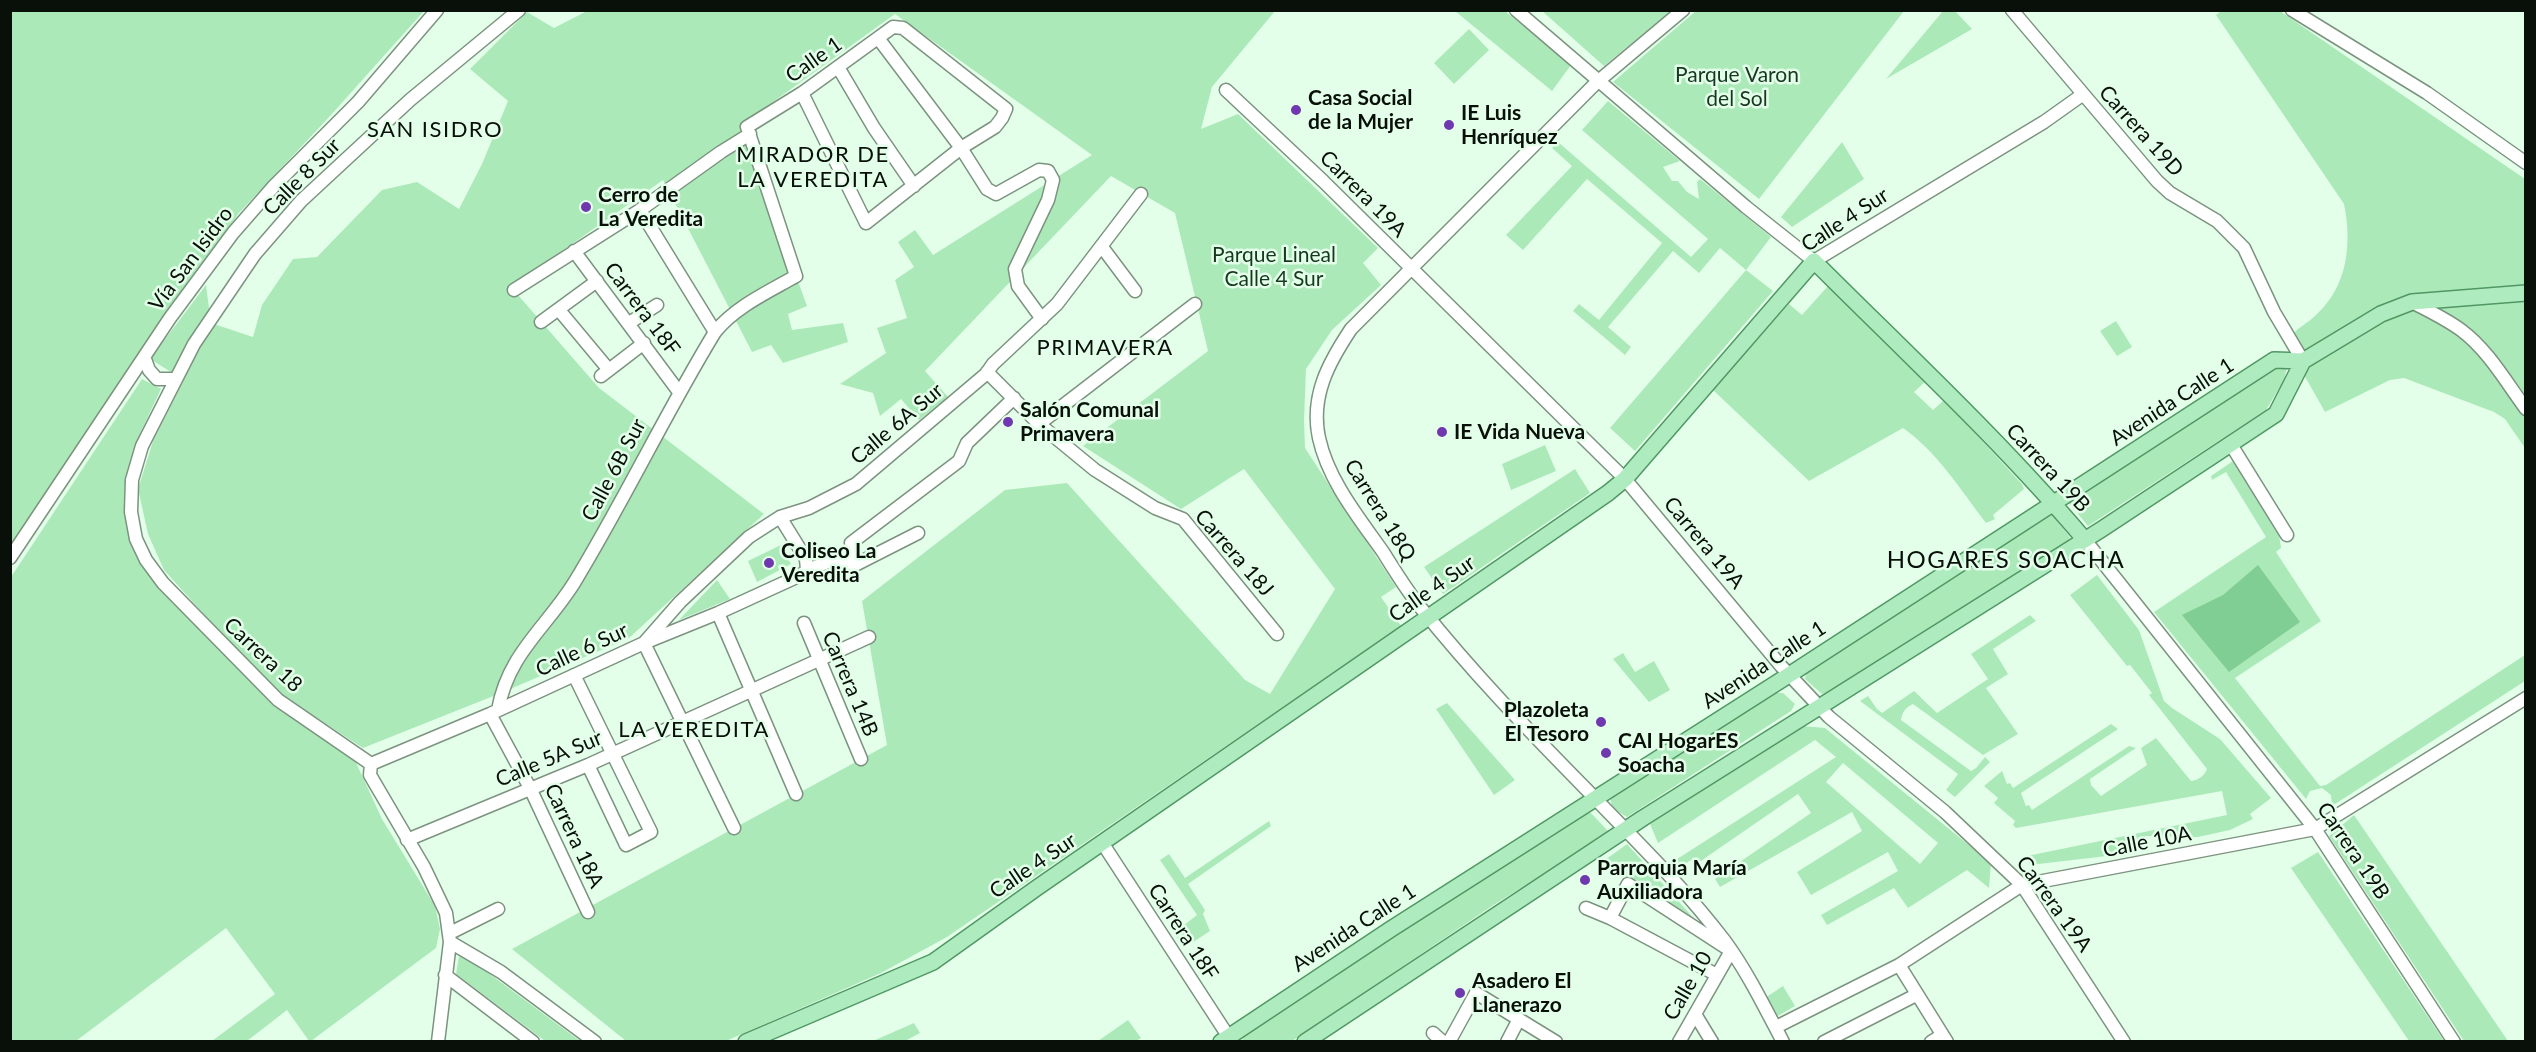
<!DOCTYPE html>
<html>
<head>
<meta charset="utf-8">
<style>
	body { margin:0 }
	#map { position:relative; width:2536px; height:1052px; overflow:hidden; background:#e4ffe9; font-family:Lato,sans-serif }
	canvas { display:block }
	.frame { position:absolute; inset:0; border:12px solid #081009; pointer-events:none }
</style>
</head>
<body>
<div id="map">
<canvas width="2536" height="1052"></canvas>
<div class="frame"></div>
</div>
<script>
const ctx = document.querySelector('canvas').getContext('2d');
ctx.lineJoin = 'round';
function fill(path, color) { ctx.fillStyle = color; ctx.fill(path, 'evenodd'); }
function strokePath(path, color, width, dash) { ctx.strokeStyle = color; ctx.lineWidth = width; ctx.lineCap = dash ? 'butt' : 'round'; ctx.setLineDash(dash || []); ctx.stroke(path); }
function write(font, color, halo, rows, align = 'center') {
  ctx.font = font + ' Lato,sans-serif'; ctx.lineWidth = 5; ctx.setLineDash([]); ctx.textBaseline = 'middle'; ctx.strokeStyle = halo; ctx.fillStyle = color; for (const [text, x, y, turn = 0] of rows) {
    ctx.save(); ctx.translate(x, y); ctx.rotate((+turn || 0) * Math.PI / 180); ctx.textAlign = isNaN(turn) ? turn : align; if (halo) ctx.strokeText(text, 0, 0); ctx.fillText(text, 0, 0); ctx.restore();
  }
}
fill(new Path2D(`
	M 589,10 L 1275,11 L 1212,87 L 1201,129 L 1238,114 L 1378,248 L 1363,263 L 1381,285 L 1332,330 L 1306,369 L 1304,421 L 1305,448 L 1396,587 L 1381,597 L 1401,626 L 947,937 L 881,973 L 726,1041 L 626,1041 L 512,949 L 887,745 L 862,601 L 1005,490 L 1067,483 L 1245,680 L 1270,694 L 1335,589 L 1244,469 L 1181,509 L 1083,446 L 1208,351 L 1175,213 L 1111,176 L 925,371 L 948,397 L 919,420 L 901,399 L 880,416 L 873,393 L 840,384 L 886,353 L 877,328 L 907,318 L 895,280 L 914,267 L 898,242 L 915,230 L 933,255 L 1092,155 L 895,14 L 741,125 L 807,306 L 788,314 L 792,330 L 843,323 L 848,342 L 783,363 L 771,345 L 752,352 L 663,180 L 511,287 L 599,388 L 764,514 L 629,638 L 501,693 L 363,748 L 286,698 L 227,640 L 164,570 L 148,534 L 138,489 L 153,441 L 184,380 L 150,359 L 206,285 L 211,323 L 253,337 L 262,305 L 293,259 L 317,257 L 382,190 L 417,182 L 459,209 L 482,164 L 508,101 L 470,69 L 527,12 L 554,28 Z
	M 1697,10 L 1904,10 L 1904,11 L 1759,199 L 1613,82 Z
	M 10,11 L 424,11 L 331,115 L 238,214 L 205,269 L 10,549 Z
	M 1455,11 L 1505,11 L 1571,65 L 1552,91 Z
	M 1542,11 L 1671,11 L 1604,66 Z
	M 1943,11 L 1955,11 L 1972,29 L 1886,79 Z
	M 2221,11 L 2280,11 L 2525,179 L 2525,448 L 2505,419 L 2494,412 L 2404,378 L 2390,380 L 2325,412 L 2286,343 C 2298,325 2304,327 2317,314 C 2348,285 2352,243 2344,204 L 2216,15 Z
	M 1469,29 L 1489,50 L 1454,84 L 1434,63 Z
	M 1608,101 L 1680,161 L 1663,167 L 1672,181 L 1678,181 L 1687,192 L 1699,199 L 1697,182 L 1700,179 L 1771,237 L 1746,270 L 1773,291 L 1635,451 L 1610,428 L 1746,270 L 1720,248 L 1699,273 L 1673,251 L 1608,327 L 1631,347 L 1625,355 L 1573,311 L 1579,304 L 1599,320 L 1662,243 L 1587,179 L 1523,250 L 1506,235 L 1572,166 L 1552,148 L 1558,142 L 1691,257 L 1708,239 L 1582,130 Z
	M 1842,142 L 1864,179 L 1792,227 L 1781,217 Z
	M 1828,286 L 1926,381 L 1914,392 L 1933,410 L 1944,400 L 2022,484 L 2024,489 L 1993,515 L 1995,519 L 1986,523 C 1960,489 1938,453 1903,428 L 1809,481 L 1713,390 L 1789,304 L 1802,315 Z
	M 2116,321 L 2132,347 L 2117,356 L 2100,331 Z
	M 2283,363 L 2287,367 L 2284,380 L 2266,410 L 2088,526 L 2069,503 Z
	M 142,379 L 161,389 L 136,442 L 126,480 L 125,510 L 129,534 L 141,561 L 158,587 L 209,636 L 275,707 L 353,756 L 382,819 L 435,906 L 440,929 L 436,948 L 311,1041 L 309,1041 L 287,1010 L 247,1041 L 212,1041 L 275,994 L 226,928 L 76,1041 L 11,1042 L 11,577 Z
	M 1545,445 L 1556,471 L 1511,490 L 1502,464 Z
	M 2233,461 L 2279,534 L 2281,548 L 2276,552 L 2321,621 L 2235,678 L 2320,786 L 2326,785 L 2525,655 L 2525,681 L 2332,806 L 2331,795 L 2322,788 L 2310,791 L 2306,799 L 2154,612 L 2266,537 L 2226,472 L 2212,480 L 2211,476 Z
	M 1575,469 L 1590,493 L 1443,594 L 1424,567 Z
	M 2052,515 L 2070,537 L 2069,541 L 1828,693 L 1822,694 L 1805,679 L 1807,669 L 2046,516 Z
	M 781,545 L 791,564 L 757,582 L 748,561 Z
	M 2097,575 L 2139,630 L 2164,701 L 2172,708 L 2220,739 L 2271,798 L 2250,814 L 2253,819 L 2230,830 L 2198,837 L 2146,836 L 2107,856 L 2030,865 L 2027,856 L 2227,815 L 2222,791 L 2016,828 L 2013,825 L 2015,821 L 1994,803 L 1998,798 L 1984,786 L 2002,771 L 2007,784 L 2010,783 L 2013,788 L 2111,724 L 2118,729 L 2021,793 L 2026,806 L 2029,805 L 2032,810 L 2129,746 L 2136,748 L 2090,779 L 2091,785 L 2101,796 L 2147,765 L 2141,748 L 2156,738 L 2191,781 C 2199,780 2204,776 2207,769 L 2149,695 L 2152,693 L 2130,665 L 2127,666 L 2070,595 Z
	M 717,580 L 730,599 L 679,620 Z
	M 2030,615 L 2036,621 L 1993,649 L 2008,674 L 1986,688 L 2018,734 L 1983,755 L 1913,704 C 1906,707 1902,712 1901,720 L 1971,771 L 1976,768 L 1985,757 L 1990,762 L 1955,797 L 1946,790 L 1958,774 L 1860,701 L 1868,696 L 1877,709 L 1882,713 L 1914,691 L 1937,713 L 1988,679 L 1971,654 Z
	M 1623,653 L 1635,672 L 1654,661 L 1670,690 L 1649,702 L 1613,659 Z
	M 1775,693 L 1783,693 L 1795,704 L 1791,711 L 1627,817 L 1612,808 L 1610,796 Z
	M 1447,703 L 1515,780 L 1494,795 L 1436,709 Z
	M 1803,726 L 1825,728 L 1991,863 L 1989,888 L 1967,870 L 1908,908 L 1894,888 L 1827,925 L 1821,915 L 1898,871 L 1888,852 L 1811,895 L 1797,872 L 1862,831 L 1852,812 L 1720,887 L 1715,879 L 1811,813 L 1798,794 L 1695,865 L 1691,860 L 1679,868 L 1674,861 L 1836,757 L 1815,740 L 1658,843 L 1650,824 ZM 1843,763 L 1938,843 L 1920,864 L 1826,782 Z
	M 1591,813 L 1608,831 L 1601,839 L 1495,904 L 1292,1041 L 1242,1041 L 1244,1032 L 1583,814 Z
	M 2354,815 L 2508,1041 L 2464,1041 L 2329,836 Z
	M 1269,821 L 1271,826 L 1188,884 L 1205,910 L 1203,914 L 1210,931 L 1184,948 L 1174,933 L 1197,915 L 1160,860 L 1169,854 L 1185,878 Z
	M 1627,844 L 1707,933 L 1609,866 L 1605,860 Z
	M 2318,852 L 2444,1041 L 2409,1041 L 2291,868 Z
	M 459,956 L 479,966 L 580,1041 L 545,1041 L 456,974 Z
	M 1783,986 L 1795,1006 L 1776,1017 L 1765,998 Z
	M 1128,1020 L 1141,1038 L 1136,1041 L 1098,1041 Z
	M 914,1023 L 920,1033 L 905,1041 L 873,1041 Z`), '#ace9b9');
fill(new Path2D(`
	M 2258,565 L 2300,622 L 2229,672 L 2182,615 L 2223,595 Z`), '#80ce93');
const minor = new Path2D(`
	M 1516,10 L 1746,207 L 1814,261 L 2044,122 L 2082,95
	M 1683,10 L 1596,83 L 1351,329 C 1329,362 1310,396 1319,438 C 1328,480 1359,518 1383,552 C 1395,571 1407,591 1421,608 C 1472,672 1529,731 1586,789 C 1633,838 1683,886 1724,940 C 1747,971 1765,1008 1783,1042
	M 2012,10 L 2157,181 L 2170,193 L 2217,221 L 2244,248 L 2274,312 L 2303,361
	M 2292,10 L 2427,93 L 2526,163
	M 878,38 L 961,148 L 987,189 L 996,194 L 1039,170 L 1048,171 L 1053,180 L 1048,200 L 1015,269 L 1018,286 L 1042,319
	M 838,67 L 874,128 L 914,186
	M 1226,90 L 1323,181 L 1625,479 L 1781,666 L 1829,717 L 1945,812 L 2022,885 L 2124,1042
	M 640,210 L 715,332
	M 1102,247 L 1135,291
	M 574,251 L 679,392
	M 514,290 L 640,210 L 721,152 L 750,134
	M 2412,302 C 2429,311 2446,319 2461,330 C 2488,350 2506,382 2526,409
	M 559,310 L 609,370
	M 541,322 L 597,281
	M 629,323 L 657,305
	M 145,359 L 149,370 L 157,379 L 176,379
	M 987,372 L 1039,424 L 1095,470 L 1155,508 L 1183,519 L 1277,634
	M 601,376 L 644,343
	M 1039,424 L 1195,304
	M 2230,443 L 2287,535
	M 780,517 L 806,559 L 807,570
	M 2085,540 L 2315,829 L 2454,1042
	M 10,558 L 170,318 L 233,233 L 274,186 L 358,102 L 437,10
	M 855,565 L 851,543 L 959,461 L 967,443 L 1014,398
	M 718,613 L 796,794
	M 804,623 L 861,759
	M 644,643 L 680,602 L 749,537 L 780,517 L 809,508 L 856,484 L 986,374 L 993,364 L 1057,304 L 1141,194
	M 644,643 L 734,828
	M 574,675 L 651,832 L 626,845 L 588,765
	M 498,710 C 508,654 545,629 574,583 C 624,501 665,414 715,332 C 735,307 768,292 796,276 L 747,127 L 802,93 L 893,27 L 903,28 L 1006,109 L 1002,118 L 995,127 L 961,148 L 866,223 L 802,93
	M 490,714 L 530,788 L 588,912
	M 371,764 L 278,700 L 163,583 L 146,560 L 136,539 L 131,512 L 132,480 L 142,446 L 194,344 L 255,254 L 301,201 L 410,100 L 519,10
	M 371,764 L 490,714 L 644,643 L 718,613 L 801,575 L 807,570 L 831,561 L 855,565 L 918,533
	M 371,764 L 370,775 L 424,867 L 446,913 L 450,942 L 438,1042
	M 407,840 L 588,765 L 869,637
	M 1103,844 L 1232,1042
	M 1586,908 L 1610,918 L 1717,975
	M 1610,918 L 1628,884 L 1725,947
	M 450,933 L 498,909
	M 450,942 L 501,972 L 595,1042
	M 1899,965 L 1947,1042
	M 445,975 L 533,1042
	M 1695,1014 L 1712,1042
	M 1776,1027 L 1899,965 L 2022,885 L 2315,829 L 2526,698
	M 1433,1033 L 1443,1042
	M 1449,1042 L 1476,993 L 1556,1042
	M 1507,1042 L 1519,1019
	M 1679,1042 L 1731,951
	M 1824,1042 L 1916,995
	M 1931,1042 L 1942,1035`);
const major = new Path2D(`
	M 746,1042 L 933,962 L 1038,887 L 1608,493 L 1625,479 L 1814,261 C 1906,353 2001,441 2085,540
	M 1221,1042 L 1391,929 L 1789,675 L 2274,360 L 2303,361
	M 1305,1042 L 1643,818 L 2102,529 L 2276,414 L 2303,361 L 2381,314 L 2412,302 L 2526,293`);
strokePath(minor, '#7c9380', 15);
strokePath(major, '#519764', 18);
strokePath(minor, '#fff', 12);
strokePath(major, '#aeecbf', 15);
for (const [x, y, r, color] of [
	[1296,110,6,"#6f38af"],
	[1449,125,6,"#6f38af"],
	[586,207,6,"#6f38af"],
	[1008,422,6,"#6f38af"],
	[1442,432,6,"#6f38af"],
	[769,563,6,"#6f38af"],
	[1601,722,6,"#6f38af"],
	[1606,753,6,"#6f38af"],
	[1585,880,6,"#6f38af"],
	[1460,993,6,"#6f38af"]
]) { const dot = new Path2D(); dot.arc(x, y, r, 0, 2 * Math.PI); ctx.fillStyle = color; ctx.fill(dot); strokePath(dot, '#e4ffe9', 2); }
write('21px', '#081009', '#e4ffe9', [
	["Calle 1",814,60,-35],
	["Carrera 19D",2141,131,48],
	["Calle 8 Sur",302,177,-45],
	["Carrera 19A",1363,194,45],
	["Calle 4 Sur",1845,220,-33],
	["Vía San Isidro",191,259,-53],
	["Carrera 18F",642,309,53],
	["Avenida Calle 1",2172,402,-33],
	["Calle 6A Sur",897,424,-40],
	["Carrera 19B",2048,468,47],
	["Calle 6B Sur",614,470,-62],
	["Carrera 18Q",1380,510,58],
	["Carrera 19A",1704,543,50],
	["Carrera 18J",1234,553,49],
	["Calle 4 Sur",1432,589,-35],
	["Calle 6 Sur",582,650,-25],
	["Carrera 18",263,655,43],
	["Avenida Calle 1",1764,665,-33],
	["Carrera 14B",850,684,67],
	["Calle 5A Sur",549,759,-23],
	["Carrera 18A",574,836,65],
	["Calle 10A",2147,842,-11],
	["Carrera 19B",2353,851,56],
	["Calle 4 Sur",1033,866,-34],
	["Carrera 19A",2054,904,54],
	["Avenida Calle 1",1354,928,-33],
	["Carrera 18F",1183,932,57],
	["Calle 10",1688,986,-60]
]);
write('21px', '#173820', '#e4ffe9', [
	["Parque Varon",1737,75],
	["del Sol",1737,99],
	["Parque Lineal",1274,255],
	["Calle 4 Sur",1274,279]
]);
write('bold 21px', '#081009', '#e4ffe9', [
	["Casa Social",1308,98],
	["de la Mujer",1308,122],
	["IE Luis",1461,113],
	["Henríquez",1461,137],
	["Cerro de",598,195],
	["La Veredita",598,219],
	["Salón Comunal",1020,410],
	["Primavera",1020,434],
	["IE Vida Nueva",1454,432],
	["Coliseo La",781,551],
	["Veredita",781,575],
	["Plazoleta",1589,710,"right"],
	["El Tesoro",1589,734,"right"],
	["CAI HogarES",1618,741],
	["Soacha",1618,765],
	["Parroquia María",1597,868],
	["Auxiliadora",1597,892],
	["Asadero El",1472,981],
	["Llanerazo",1472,1005]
], 'left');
ctx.letterSpacing = '1.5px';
write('22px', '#081009', '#e4ffe9', [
	["SAN ISIDRO",435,130],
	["MIRADOR DE",813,155],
	["LA VEREDITA",813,180],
	["PRIMAVERA",1105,348],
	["LA VEREDITA",694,730]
]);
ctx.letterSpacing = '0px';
ctx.letterSpacing = '1.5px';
write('24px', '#081009', '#e4ffe9', [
	["HOGARES SOACHA",2006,560]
]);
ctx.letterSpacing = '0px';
</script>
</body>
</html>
